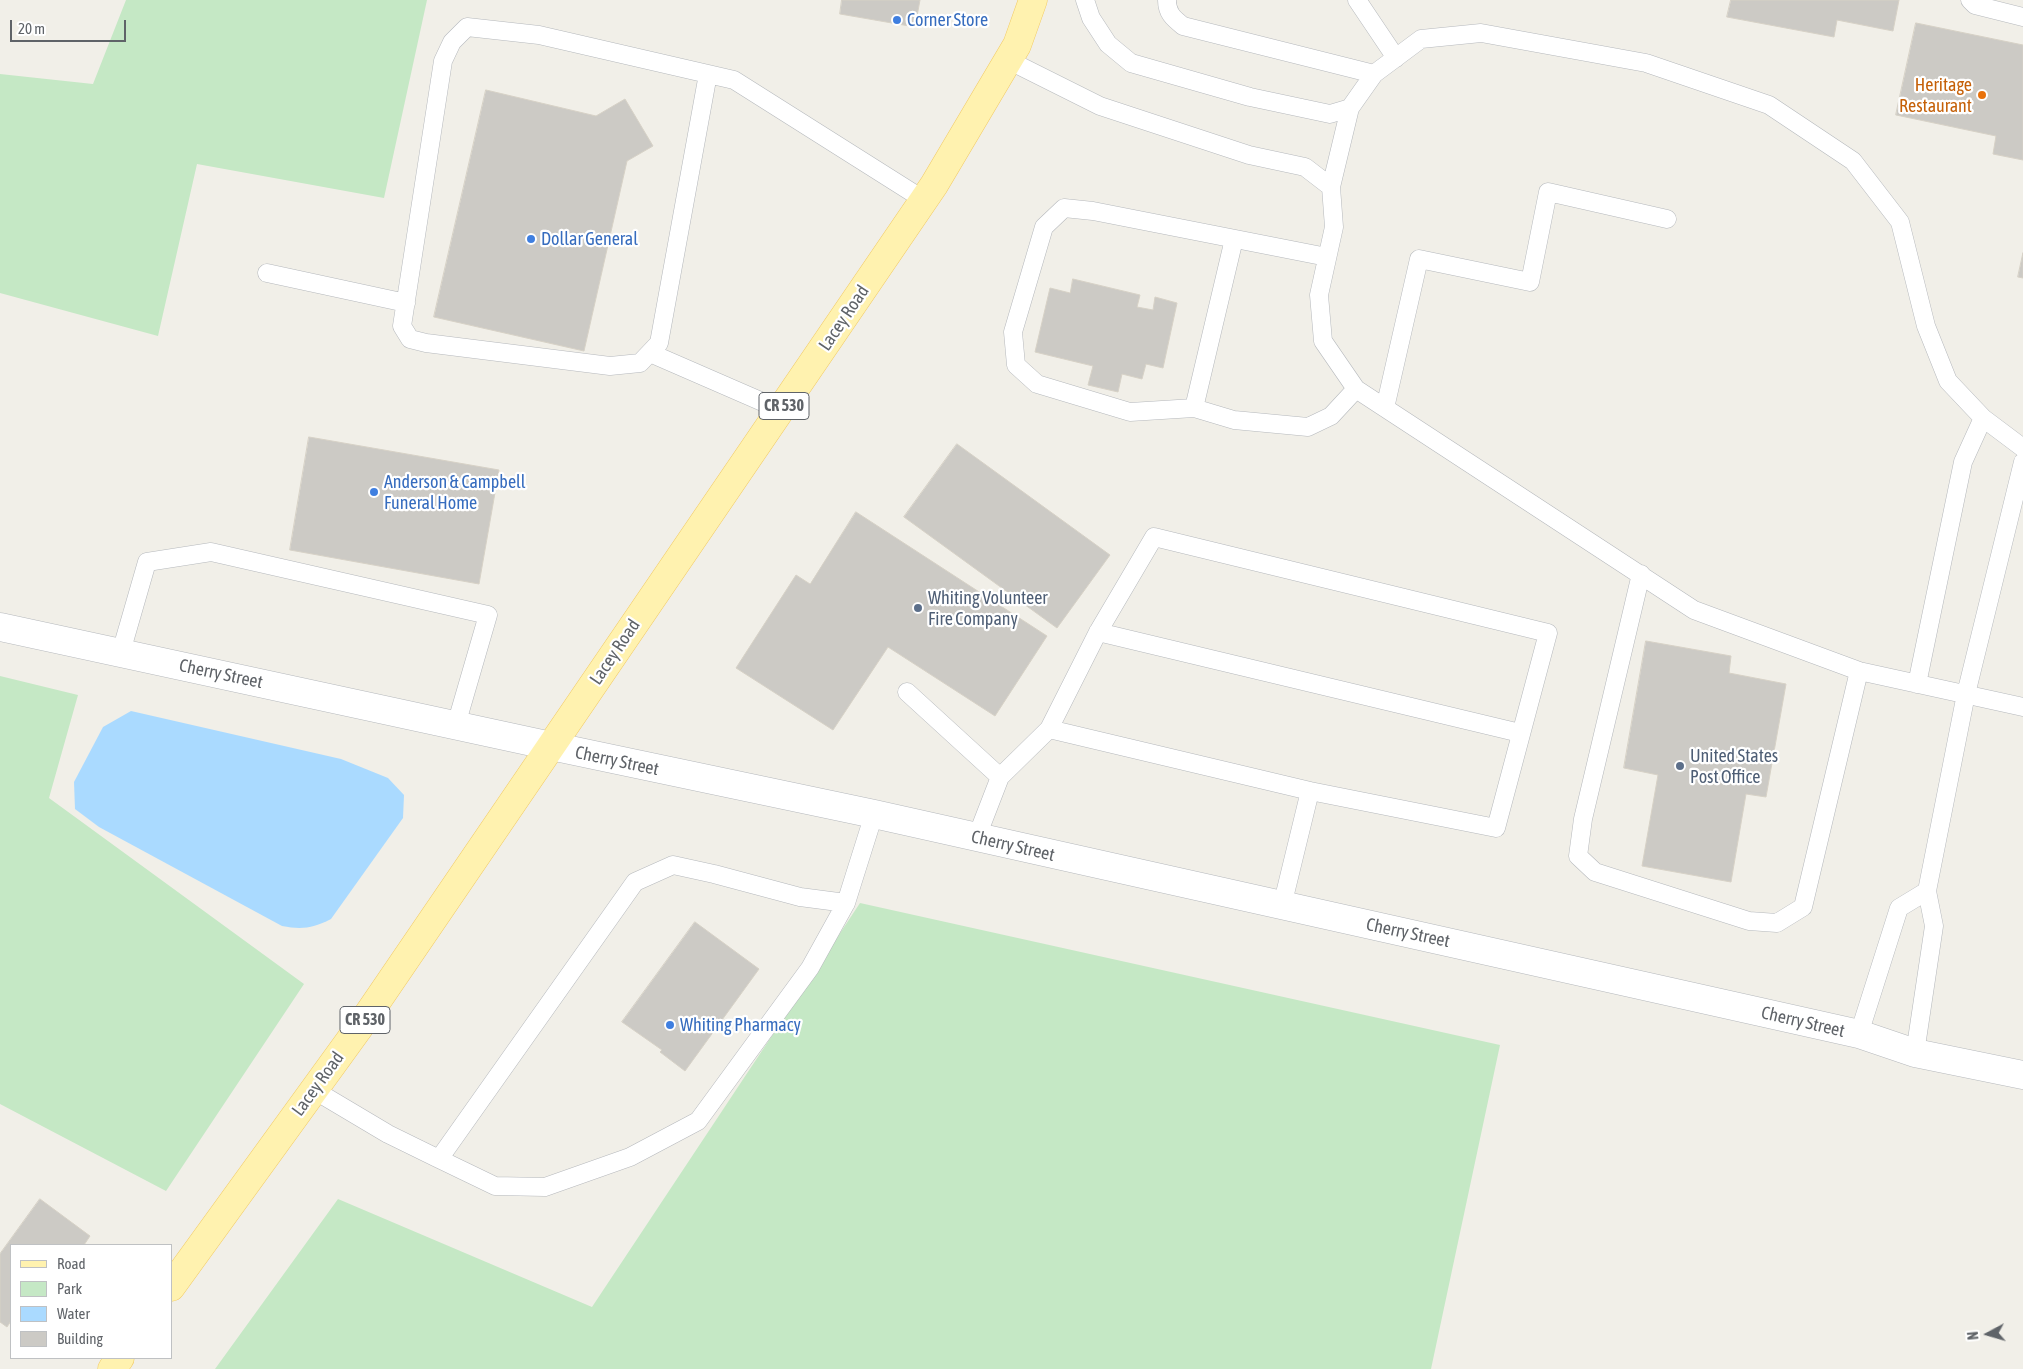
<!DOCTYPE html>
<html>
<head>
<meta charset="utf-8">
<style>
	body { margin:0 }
	#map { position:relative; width:2023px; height:1369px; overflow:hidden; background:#f1efe8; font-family:"Asap Condensed",sans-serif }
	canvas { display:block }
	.legend { position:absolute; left:10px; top:1244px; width:162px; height:115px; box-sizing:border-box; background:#fff; border:1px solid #bfc1c3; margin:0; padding:6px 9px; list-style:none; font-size:15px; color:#5f6368 }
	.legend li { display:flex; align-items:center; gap:10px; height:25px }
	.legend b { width:25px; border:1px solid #bfc1c3 }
	.north { position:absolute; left:1963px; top:1309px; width:50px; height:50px; -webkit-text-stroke:4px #fff; paint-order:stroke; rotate:264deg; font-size:14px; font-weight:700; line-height:20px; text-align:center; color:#5f6368 }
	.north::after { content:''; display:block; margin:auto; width:18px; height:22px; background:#5f6368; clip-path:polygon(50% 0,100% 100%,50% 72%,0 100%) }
	.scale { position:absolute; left:10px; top:20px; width:116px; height:22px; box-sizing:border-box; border:2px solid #5f6368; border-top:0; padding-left:6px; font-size:15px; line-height:18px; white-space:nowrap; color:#5f6368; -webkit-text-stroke:4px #fff; paint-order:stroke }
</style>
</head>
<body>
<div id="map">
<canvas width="2023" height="1369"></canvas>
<ul class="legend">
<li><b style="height:6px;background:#fff2af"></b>Road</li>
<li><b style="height:14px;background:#c5e8c5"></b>Park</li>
<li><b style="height:14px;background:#aadaff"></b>Water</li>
<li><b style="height:14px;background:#cccac5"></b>Building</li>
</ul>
<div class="north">N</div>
<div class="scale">20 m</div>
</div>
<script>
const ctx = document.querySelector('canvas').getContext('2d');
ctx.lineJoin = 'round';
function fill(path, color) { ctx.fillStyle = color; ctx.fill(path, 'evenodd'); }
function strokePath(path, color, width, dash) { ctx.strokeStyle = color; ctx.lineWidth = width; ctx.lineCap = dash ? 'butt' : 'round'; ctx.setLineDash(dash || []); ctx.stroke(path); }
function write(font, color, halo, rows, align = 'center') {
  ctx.font = font + ' "Asap Condensed",sans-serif'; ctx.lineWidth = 4.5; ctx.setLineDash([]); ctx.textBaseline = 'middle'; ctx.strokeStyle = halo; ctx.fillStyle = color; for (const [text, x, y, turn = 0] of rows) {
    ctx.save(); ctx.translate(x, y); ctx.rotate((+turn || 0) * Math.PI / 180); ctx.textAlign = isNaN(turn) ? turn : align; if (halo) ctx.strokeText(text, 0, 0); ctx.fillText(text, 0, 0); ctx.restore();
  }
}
fill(new Path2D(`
	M 126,0 L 427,0 L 384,198 L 197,164 L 158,336 L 0,293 L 0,74 L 93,84 Z
	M 0,676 L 78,695 L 49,798 L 304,984 L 166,1191 L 0,1104 Z
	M 860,903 L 1500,1045 L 1431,1369 L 215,1369 L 338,1199 L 592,1307 Z`), '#c5e8c5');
fill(new Path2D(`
	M 131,711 L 341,759 L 388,778 L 404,795 L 403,818 L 331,919 C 313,928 302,930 282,926 L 99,827 L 75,809 L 74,782 L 103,727 Z`), '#aadaff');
const building = new Path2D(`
	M 842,0 L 920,0 L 915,27 L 840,14 Z
	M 1731,0 L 1899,0 L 1893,31 L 1837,20 L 1834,37 L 1727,17 Z
	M 1916,23 L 2023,45 L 2023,160 L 1993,154 L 1996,136 L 1896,115 Z
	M 486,90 L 596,116 L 625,99 L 653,146 L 627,161 L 584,351 L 434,317 Z
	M 2023,253 L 2023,278 L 2018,277 Z
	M 1073,279 L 1140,295 L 1137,307 L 1153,310 L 1155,297 L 1177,303 L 1163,368 L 1146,364 L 1142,379 L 1122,374 L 1118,392 L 1088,385 L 1093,366 L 1035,352 L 1050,288 L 1070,293 Z
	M 309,437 L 499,470 L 479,584 L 290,550 Z
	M 957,444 L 1110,555 L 1057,628 L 904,517 Z
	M 856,512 L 1047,636 L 995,716 L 888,647 L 833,730 L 736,668 L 796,575 L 810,584 Z
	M 1646,641 L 1731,656 L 1729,673 L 1786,684 L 1766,797 L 1746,794 L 1731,882 L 1642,866 L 1658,775 L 1624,768 Z
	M 695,922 L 759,969 L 685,1071 L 660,1052 L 662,1050 L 622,1022 Z
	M 40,1199 L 90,1236 L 84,1245 L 11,1245 L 11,1321 L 7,1327 L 0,1322 L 0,1254 Z`);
fill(building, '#cccac5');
strokePath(building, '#d6d1c6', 1);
const service = new Path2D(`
	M 1085,0 L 1091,18 L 1108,44 L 1131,63 L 1250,97 L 1330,114 L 1350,108 L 1374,74 L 1421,39 L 1481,33 L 1646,63 L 1769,105 L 1853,161 L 1900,222 L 1926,326 L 1948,381 L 1983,418 L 2023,448
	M 1167,0 C 1167,13 1173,18 1183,26 L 1374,74
	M 1357,0 L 1396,58
	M 1970,0 L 1975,5 L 2023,17
	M 467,27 L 539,35 L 708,74 L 659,343 L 640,363 L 610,366 L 426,343 L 410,339 L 402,326 L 443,61 L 452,42 Z
	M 1008,60 L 1100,106 L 1249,155 L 1305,167 L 1331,187 L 1334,227 L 1319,295 L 1323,341 L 1356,389 L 1694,610 L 1859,671 L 2023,707
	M 708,74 L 734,80 L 924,200
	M 1331,187 L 1350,108
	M 1327,257 L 1093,211 L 1064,208 L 1044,227 L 1013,332 L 1016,365 L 1037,384 L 1130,412 L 1194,408 L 1234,420 L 1308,427 L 1331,416 L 1356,389
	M 267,273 L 406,303
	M 650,353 L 781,410
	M 1194,408 L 1234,239
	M 1385,408 L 1419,259 L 1530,282 L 1548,192 L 1667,219
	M 1641,574 L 1583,819 L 1578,856 L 1595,872 L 1749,921 L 1777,923 L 1803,907 L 1859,671
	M 1098,632 L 1520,733
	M 121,652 L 147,562 L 211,552 L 488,615 L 456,725
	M 1917,684 L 1963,462 L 1983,418
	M 907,692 L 1000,777
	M 976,839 L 1000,777 L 1049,729 L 1098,632 L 1154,537 L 1548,633 L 1496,828 L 1310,791 L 1049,729
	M 1927,891 L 1966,694 L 2023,462
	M 1282,906 L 1310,791
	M 1859,1034 L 1899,908 L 1927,891 L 1934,926 L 1915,1053
	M 314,1090 L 388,1134 L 439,1159 L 635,882 L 673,865 L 714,874 L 800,897 L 846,903
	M 439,1159 L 495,1186 L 545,1187 L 630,1157 L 698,1121 L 810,968 L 846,903 L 874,814`);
const minor = new Path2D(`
	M 0,627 L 551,746`);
const tertiary = new Path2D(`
	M 551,746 L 874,814 L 1859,1034 L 1915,1053 L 2023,1075`);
const primary = new Path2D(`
	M 171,1287 L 358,1029 L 934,185 L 1017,45 L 1033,0
	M 112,1369 L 120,1358`);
strokePath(service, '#b5b8bc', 19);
strokePath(minor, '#b5b8bc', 29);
strokePath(tertiary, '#b5b8bc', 29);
strokePath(primary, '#f2c960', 29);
strokePath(service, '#fff', 18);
strokePath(minor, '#fff', 28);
strokePath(tertiary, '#fff', 28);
strokePath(primary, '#fff2af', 28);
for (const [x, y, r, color] of [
	[897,20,5,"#3f7fe0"],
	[1982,95,5,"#e8710a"],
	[531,239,5,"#3f7fe0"],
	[374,492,5,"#3f7fe0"],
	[918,608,5,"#5c6f8a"],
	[1680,766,5,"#5c6f8a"],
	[670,1025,5,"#3f7fe0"]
]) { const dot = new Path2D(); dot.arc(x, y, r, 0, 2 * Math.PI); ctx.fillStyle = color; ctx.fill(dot); strokePath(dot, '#fff', 2); }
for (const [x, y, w] of [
	[784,406,50],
	[365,1020,50]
]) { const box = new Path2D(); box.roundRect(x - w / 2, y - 13.5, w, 27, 4); ctx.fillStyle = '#fff'; ctx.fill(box); strokePath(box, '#5f6368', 1); }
write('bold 16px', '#5f6368', null, [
	["CR 530",784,406],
	["CR 530",365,1020]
]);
write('18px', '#366cbe', '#fff', [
	["Corner Store",907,20],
	["Dollar General",541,239],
	["Anderson & Campbell",384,482],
	["Funeral Home",384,503],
	["Whiting Pharmacy",680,1025]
], 'left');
write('18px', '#c56008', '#fff', [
	["Heritage",1972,85],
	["Restaurant",1972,106]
], 'right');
write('18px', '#5f6368', '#fff', [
	["Lacey Road",844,318,-56],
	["Lacey Road",615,652,-56],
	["Cherry Street",221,674,12],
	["Cherry Street",617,761,12],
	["Cherry Street",1013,846,13],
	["Cherry Street",1408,933,12],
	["Cherry Street",1803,1022,13],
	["Lacey Road",318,1084,-54]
]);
write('18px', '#4e5e75', '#fff', [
	["Whiting Volunteer",928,598],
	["Fire Company",928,619],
	["United States",1690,756],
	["Post Office",1690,777]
], 'left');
</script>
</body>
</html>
